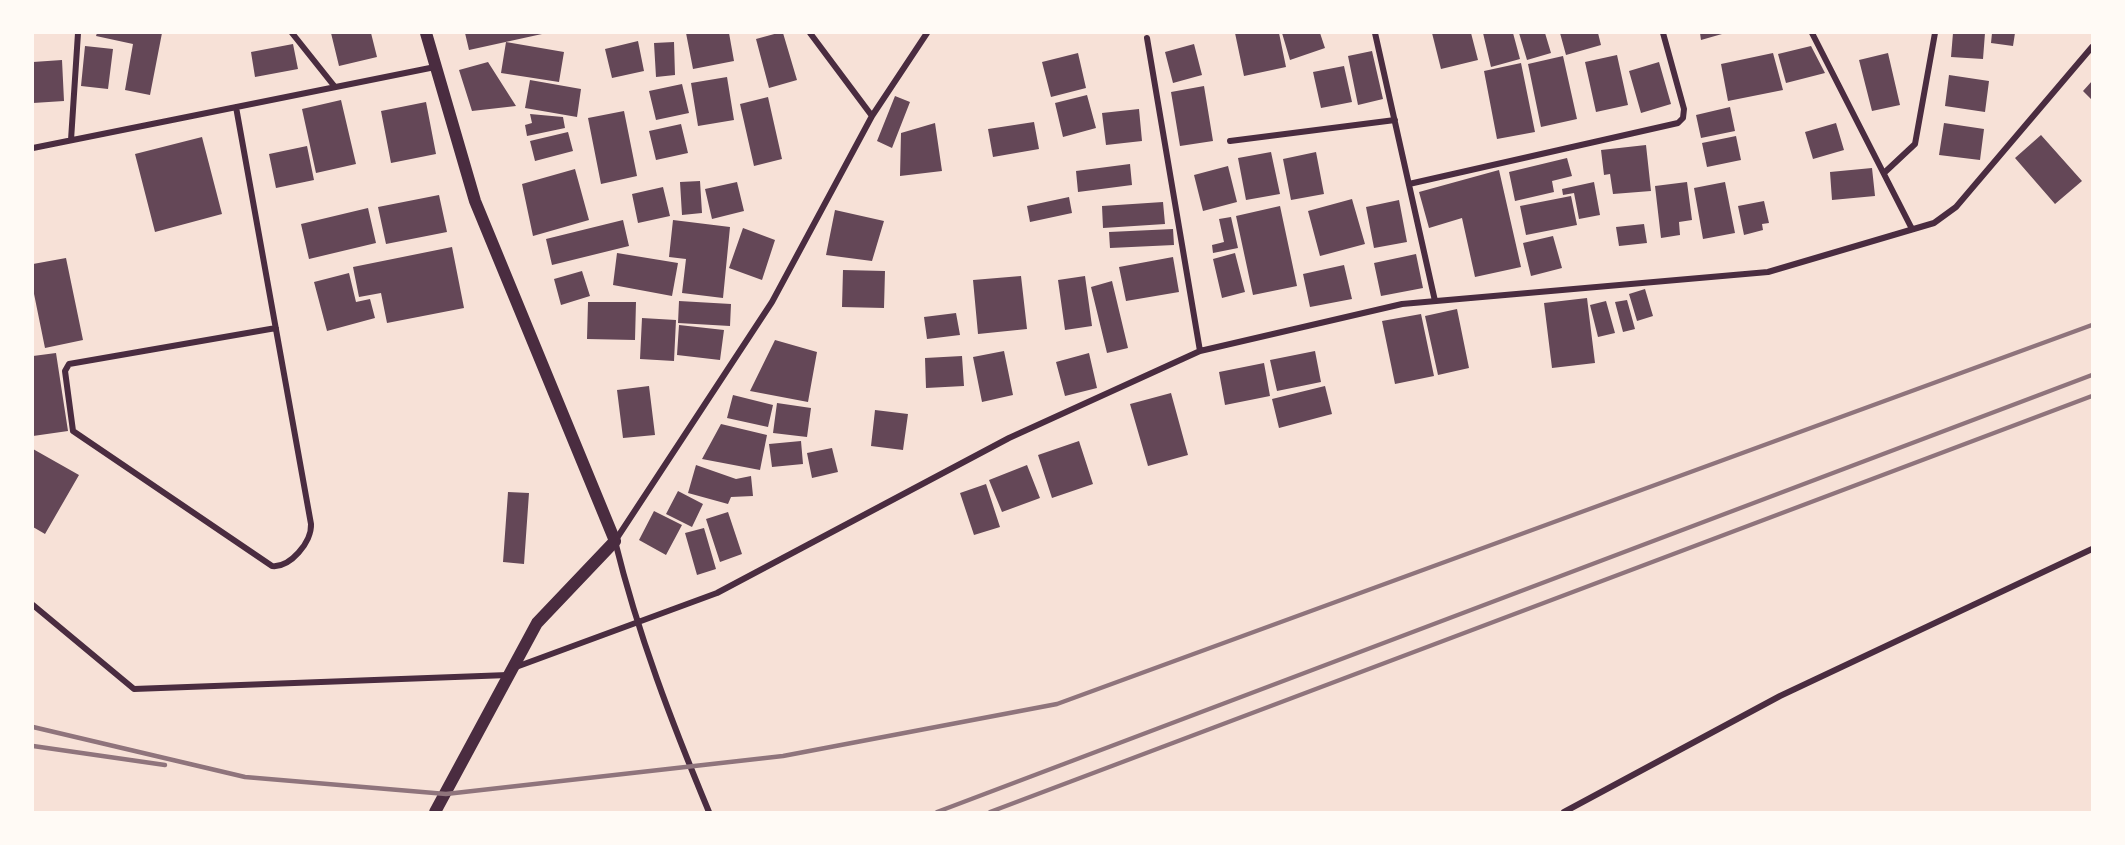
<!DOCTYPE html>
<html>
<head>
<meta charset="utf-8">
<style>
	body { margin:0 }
	#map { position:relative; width:2125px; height:845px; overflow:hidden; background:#f7e1d7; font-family:Karla,sans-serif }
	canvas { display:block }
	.frame { position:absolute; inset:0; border:34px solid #fffaf5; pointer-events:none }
</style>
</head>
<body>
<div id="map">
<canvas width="2125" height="845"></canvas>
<div class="frame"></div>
</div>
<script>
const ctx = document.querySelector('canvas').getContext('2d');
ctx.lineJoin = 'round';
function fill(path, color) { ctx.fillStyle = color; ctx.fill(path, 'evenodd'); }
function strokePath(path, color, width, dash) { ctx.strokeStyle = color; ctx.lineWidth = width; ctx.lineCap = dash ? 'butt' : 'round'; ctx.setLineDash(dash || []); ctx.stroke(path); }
fill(new Path2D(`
	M 97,33 L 162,33 L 150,95 L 125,90 L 133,44 L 96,36 Z
	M 331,33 L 371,33 L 377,57 L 339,66 Z
	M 465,33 L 542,33 L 542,34 L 469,50 Z
	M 686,33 L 729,33 L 734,61 L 693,69 Z
	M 778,33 L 783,33 L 797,80 L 769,88 L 756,39 Z
	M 1235,33 L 1279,33 L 1286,67 L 1244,76 Z
	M 1282,33 L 1320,33 L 1325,48 L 1290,60 Z
	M 1432,33 L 1471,33 L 1478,60 L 1441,69 Z
	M 1483,33 L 1513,33 L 1520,59 L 1491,67 Z
	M 1519,33 L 1545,33 L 1551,53 L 1527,60 Z
	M 1560,33 L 1598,33 L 1601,45 L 1566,55 Z
	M 1700,33 L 1722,33 L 1722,34 L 1701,40 Z
	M 1953,33 L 1985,33 L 1983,59 L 1951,57 Z
	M 1992,33 L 2015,33 L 2013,46 L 1991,43 Z
	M 638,41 L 644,71 L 612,78 L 605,49 Z
	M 506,42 L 564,52 L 559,82 L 501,73 Z
	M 674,42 L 675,75 L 656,77 L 654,43 Z
	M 293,44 L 298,69 L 255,77 L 251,52 Z
	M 1194,44 L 1202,75 L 1173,83 L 1165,52 Z
	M 85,46 L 113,49 L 108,89 L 81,86 Z
	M 1811,46 L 1825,73 L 1786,83 L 1778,54 Z
	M 1372,51 L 1383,99 L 1358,105 L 1348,56 Z
	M 1078,53 L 1086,88 L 1051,97 L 1042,62 Z
	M 1773,53 L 1783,90 L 1728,101 L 1721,64 Z
	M 1888,53 L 1900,105 L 1872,111 L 1859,60 Z
	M 1617,55 L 1628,105 L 1596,112 L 1585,62 Z
	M 1563,56 L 1577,119 L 1541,127 L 1528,64 Z
	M 62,60 L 64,101 L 33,103 L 33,62 Z
	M 488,62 L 516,106 L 472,111 L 459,70 Z
	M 1659,62 L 1671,104 L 1641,113 L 1629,71 Z
	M 1521,63 L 1535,132 L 1497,139 L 1484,71 Z
	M 1344,66 L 1352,102 L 1321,108 L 1313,72 Z
	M 1949,75 L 1989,81 L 1985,112 L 1945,106 Z
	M 727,77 L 734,120 L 698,126 L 691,83 Z
	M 530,80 L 581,89 L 577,117 L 525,108 Z
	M 2092,81 L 2092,100 L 2083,91 Z
	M 682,84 L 689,113 L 656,120 L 649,91 Z
	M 1204,86 L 1213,141 L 1180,146 L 1171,92 Z
	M 1087,95 L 1096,128 L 1063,137 L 1055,103 Z
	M 895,96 L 910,102 L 892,148 L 877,141 Z
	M 768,97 L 782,159 L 754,166 L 740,104 Z
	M 341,100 L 356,164 L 316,173 L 302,109 Z
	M 426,102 L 436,154 L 391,163 L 381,111 Z
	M 1730,107 L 1735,131 L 1701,138 L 1696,115 Z
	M 1139,109 L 1142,141 L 1106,145 L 1102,113 Z
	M 624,111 L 637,176 L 601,184 L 588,118 Z
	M 530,114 L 563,117 L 565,128 L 527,136 L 525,125 L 532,123 Z
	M 1034,122 L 1039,149 L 993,157 L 988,129 Z
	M 935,123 L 942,171 L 900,176 L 901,133 Z
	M 1836,123 L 1844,150 L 1813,159 L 1805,132 Z
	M 1944,123 L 1984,129 L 1980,160 L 1939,155 Z
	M 681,124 L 688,153 L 656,160 L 649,131 Z
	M 568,132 L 573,151 L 535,161 L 530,141 Z
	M 2041,135 L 2082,181 L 2055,204 L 2015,158 Z
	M 1736,136 L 1741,160 L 1707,167 L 1702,143 Z
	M 202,137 L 222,214 L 155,232 L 135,154 Z
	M 1646,145 L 1651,191 L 1613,194 L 1610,174 L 1604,175 L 1601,150 Z
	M 307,146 L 314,180 L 276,188 L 269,154 Z
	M 1271,152 L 1280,194 L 1246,200 L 1238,158 Z
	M 1316,152 L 1324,194 L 1291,200 L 1283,159 Z
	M 1567,158 L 1572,176 L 1552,181 L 1554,192 L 1515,201 L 1509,172 Z
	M 1130,164 L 1132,185 L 1078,192 L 1076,171 Z
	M 1228,166 L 1237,202 L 1203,211 L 1194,175 Z
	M 1872,168 L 1875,196 L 1832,200 L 1830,172 Z
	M 575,169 L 589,220 L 533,236 L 522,184 Z
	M 1499,170 L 1521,267 L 1475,277 L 1462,218 L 1429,228 L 1419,192 Z
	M 700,181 L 702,213 L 682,215 L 680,182 Z
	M 737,182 L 744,211 L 712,219 L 705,189 Z
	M 1594,182 L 1600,215 L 1579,219 L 1574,193 L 1563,195 L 1562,189 Z
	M 1687,182 L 1692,220 L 1679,222 L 1680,235 L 1661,238 L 1655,186 Z
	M 1725,182 L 1735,233 L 1703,239 L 1694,188 Z
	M 663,187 L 670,216 L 638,223 L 632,194 Z
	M 439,195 L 447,232 L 386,244 L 378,207 Z
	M 1571,196 L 1577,225 L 1526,235 L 1520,206 Z
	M 1069,197 L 1072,213 L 1030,222 L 1027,206 Z
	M 1352,199 L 1365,244 L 1320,256 L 1308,211 Z
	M 1399,200 L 1407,242 L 1374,248 L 1366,207 Z
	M 1764,201 L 1769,223 L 1762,224 L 1763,230 L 1744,235 L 1738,206 Z
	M 1163,202 L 1165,224 L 1103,228 L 1102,206 Z
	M 1280,206 L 1297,286 L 1253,295 L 1236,216 Z
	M 368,208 L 376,243 L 309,259 L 301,224 Z
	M 835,210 L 884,221 L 872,261 L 826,255 Z
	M 1231,217 L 1238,248 L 1213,253 L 1212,245 L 1224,242 L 1219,219 Z
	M 623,220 L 629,246 L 552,265 L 546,239 Z
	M 673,220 L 730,227 L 723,298 L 682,293 L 686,259 L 669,257 Z
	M 1644,224 L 1647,243 L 1619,246 L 1616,227 Z
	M 743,228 L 775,240 L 762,280 L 729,268 Z
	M 1173,229 L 1174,245 L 1110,248 L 1109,232 Z
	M 1553,236 L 1562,268 L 1531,276 L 1523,243 Z
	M 452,247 L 464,308 L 387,323 L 381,293 L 359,297 L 353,267 Z
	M 617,253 L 678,263 L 672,296 L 613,285 Z
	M 1235,253 L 1245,292 L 1222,298 L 1213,259 Z
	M 1416,254 L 1423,288 L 1381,296 L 1374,263 Z
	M 1173,257 L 1179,292 L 1126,301 L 1119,267 Z
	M 66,258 L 83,340 L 45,348 L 33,289 L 33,264 Z
	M 1344,265 L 1352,299 L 1310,307 L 1303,274 Z
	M 843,270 L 885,271 L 884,308 L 842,307 Z
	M 582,271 L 590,296 L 561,305 L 554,279 Z
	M 349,273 L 356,302 L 370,299 L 375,318 L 327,331 L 314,282 Z
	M 1021,276 L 1027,329 L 978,334 L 973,280 Z
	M 1085,276 L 1092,326 L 1065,330 L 1058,280 Z
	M 1112,281 L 1128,348 L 1107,353 L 1091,287 Z
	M 1645,289 L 1653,316 L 1637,321 L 1629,294 Z
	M 1587,298 L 1595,363 L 1552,368 L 1544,303 Z
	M 1627,300 L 1635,329 L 1623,332 L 1615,302 Z
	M 679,301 L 731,304 L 730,326 L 678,323 Z
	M 1606,301 L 1615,333 L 1598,337 L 1590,305 Z
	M 588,302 L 636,302 L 635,340 L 587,339 Z
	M 1457,309 L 1469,368 L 1438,375 L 1425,316 Z
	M 956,313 L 960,335 L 927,339 L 924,317 Z
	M 1421,314 L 1434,376 L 1395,384 L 1382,321 Z
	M 642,318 L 676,320 L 674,361 L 640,359 Z
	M 679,325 L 724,330 L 720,360 L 677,355 Z
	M 775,340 L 817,352 L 808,402 L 750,391 Z
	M 1004,351 L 1013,395 L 982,402 L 973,357 Z
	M 1315,351 L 1321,382 L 1277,391 L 1270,360 Z
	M 56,353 L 68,431 L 33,436 L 33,356 Z
	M 1089,353 L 1097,388 L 1065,396 L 1056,362 Z
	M 962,356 L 964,386 L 926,388 L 925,358 Z
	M 1264,363 L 1270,396 L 1225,405 L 1219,372 Z
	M 649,386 L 655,435 L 623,438 L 617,390 Z
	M 1325,386 L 1332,414 L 1279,428 L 1272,399 Z
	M 1171,393 L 1188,455 L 1148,466 L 1130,404 Z
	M 733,395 L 773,405 L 768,427 L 727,418 Z
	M 777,403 L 811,408 L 807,437 L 773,433 Z
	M 875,410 L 908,414 L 903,450 L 871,446 Z
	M 721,424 L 767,435 L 760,470 L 702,459 Z
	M 801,441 L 803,464 L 772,467 L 769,444 Z
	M 1079,441 L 1093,484 L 1052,498 L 1038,455 Z
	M 832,448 L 838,472 L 812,478 L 807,453 Z
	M 33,449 L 79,475 L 45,534 L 33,527 Z
	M 696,465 L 736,479 L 751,476 L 753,496 L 731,497 L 728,504 L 688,493 Z
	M 1027,465 L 1040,498 L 1002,512 L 989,480 Z
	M 986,484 L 1000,527 L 974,535 L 960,493 Z
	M 678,491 L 703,504 L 692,527 L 666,514 Z
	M 508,492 L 529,493 L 524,564 L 503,562 Z
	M 654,511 L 682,525 L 666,555 L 639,540 Z
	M 728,512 L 742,554 L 720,562 L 706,519 Z
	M 704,528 L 716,569 L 697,575 L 685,533 Z`), '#644757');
strokePath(new Path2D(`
	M 292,33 L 335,87
	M 810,33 L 872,116
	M 1375,33 L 1435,301
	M 1812,33 L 1912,229
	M 1147,38 L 1200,351
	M 236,107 L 311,524 C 312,542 290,568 272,566 L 73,431 L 65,371 L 69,364 L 276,328
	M 71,140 L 78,33
	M 1230,141 L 1395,120
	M 33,148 L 435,67
	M 1884,173 L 1915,144 L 1935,33
	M 1409,184 L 1678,123 L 1683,118 L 1684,109 L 1663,33
	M 33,605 L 134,689 L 508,675
	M 516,667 L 717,593 L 1009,438 L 1200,351 L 1402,304 L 1768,272 L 1934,223 L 1956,207 L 2092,47
	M 709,812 C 672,723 638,635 615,541 L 772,302 L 872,116 L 927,33
	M 1564,812 L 1780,696 L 2092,549`), '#4a2c40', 6);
strokePath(new Path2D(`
	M 426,33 L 475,201 L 615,541 L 537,623 L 435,812`), '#4a2c40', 12);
strokePath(new Path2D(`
	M 33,727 L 245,777 L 446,794 L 783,756 L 1057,704 L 2092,325
	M 33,746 L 165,765
	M 937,812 L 2092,375
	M 990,812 L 2092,396`), '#8f747c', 4.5);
</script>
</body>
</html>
